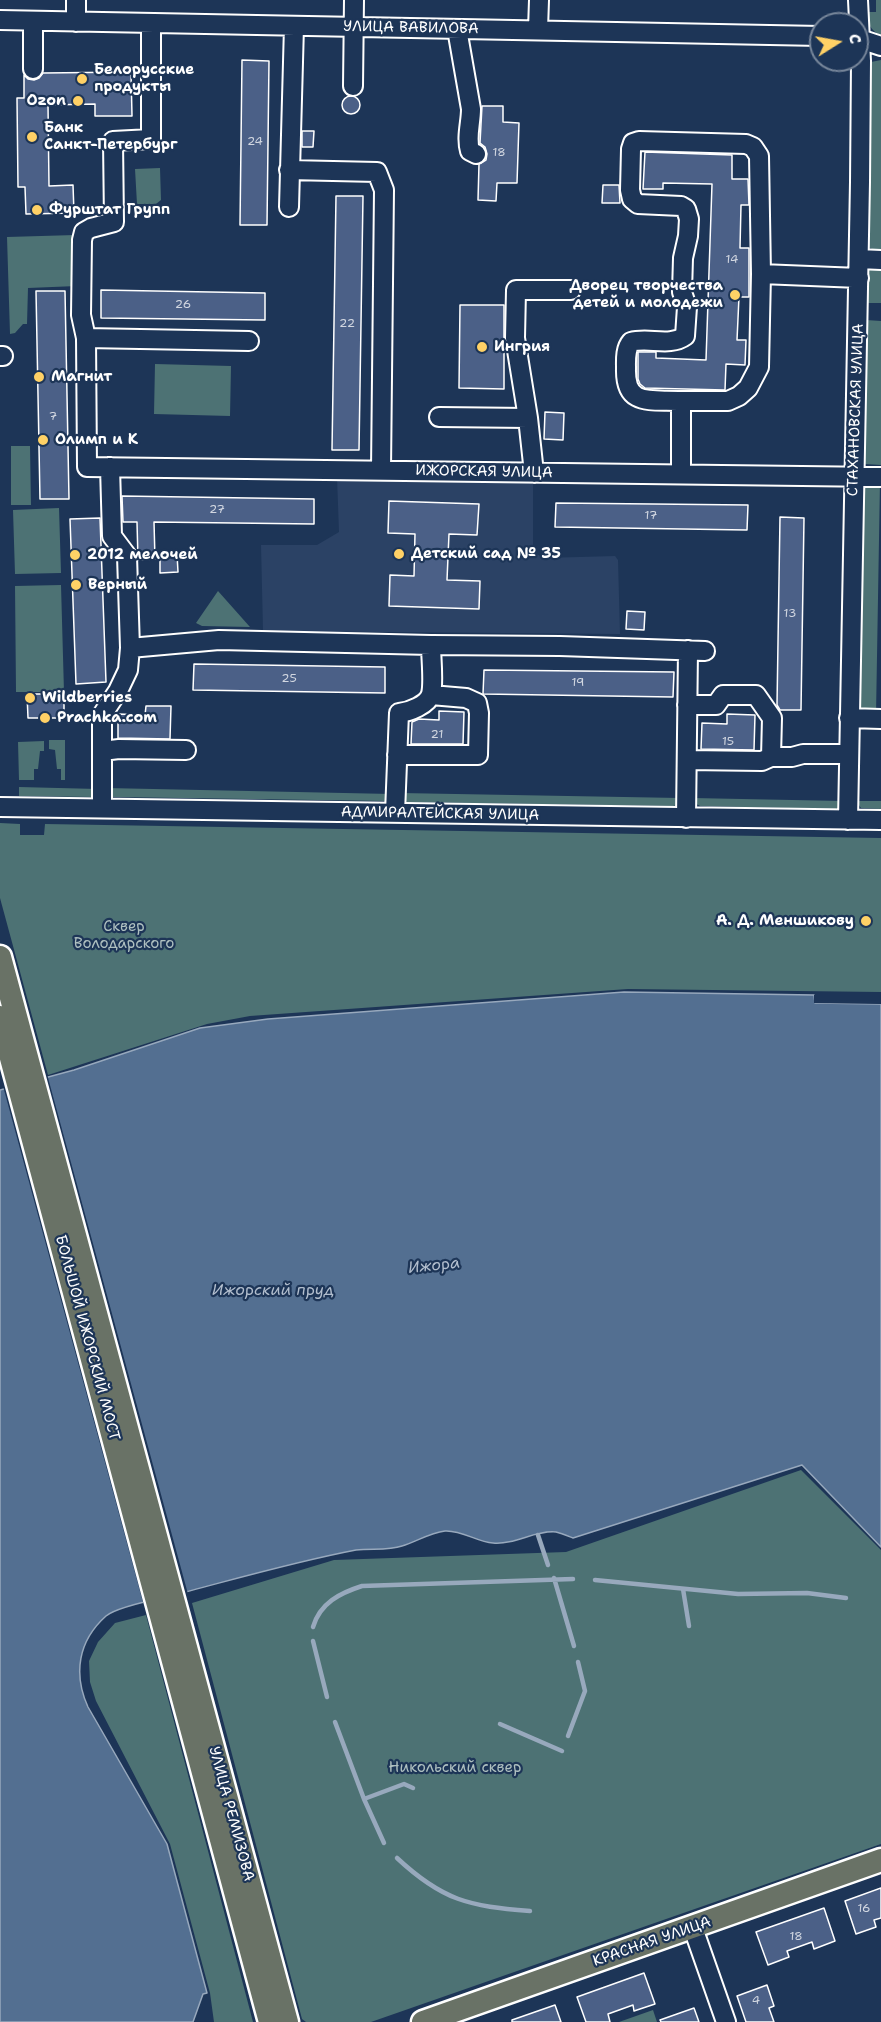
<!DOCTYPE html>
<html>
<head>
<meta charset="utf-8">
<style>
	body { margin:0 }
	#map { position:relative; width:881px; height:2022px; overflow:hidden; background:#1d3557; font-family:"Shantell Sans",sans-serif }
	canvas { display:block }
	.north { position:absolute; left:809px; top:12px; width:60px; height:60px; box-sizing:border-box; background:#1d3557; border:2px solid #77869a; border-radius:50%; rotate:79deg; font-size:16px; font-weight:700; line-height:24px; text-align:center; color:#fff }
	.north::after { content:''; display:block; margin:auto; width:21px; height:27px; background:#ffd166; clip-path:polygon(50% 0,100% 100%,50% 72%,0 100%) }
</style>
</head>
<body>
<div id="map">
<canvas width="881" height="2022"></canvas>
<div class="north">С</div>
</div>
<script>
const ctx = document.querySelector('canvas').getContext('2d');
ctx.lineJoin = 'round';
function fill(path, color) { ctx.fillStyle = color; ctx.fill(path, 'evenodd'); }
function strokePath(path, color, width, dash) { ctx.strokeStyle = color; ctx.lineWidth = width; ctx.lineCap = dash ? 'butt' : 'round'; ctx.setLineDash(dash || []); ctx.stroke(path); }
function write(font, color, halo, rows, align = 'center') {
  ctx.font = font + ' "Shantell Sans",sans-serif'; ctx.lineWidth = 4.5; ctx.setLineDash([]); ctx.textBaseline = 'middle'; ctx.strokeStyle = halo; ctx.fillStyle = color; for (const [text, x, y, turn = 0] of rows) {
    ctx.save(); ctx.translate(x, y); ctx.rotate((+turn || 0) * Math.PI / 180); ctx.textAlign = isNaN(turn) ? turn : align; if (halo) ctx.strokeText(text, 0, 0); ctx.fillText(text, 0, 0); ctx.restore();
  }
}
fill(new Path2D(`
	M 337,477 L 533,478 L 533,552 L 544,558 L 615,556 L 618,560 L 620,634 L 263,631 L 261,545 L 317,545 L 339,532 Z`), '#2b4265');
fill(new Path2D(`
	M 876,0 L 881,0 L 881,36 C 871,30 867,24 866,12 L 876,12 Z
	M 881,60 L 881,253 L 868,247 L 871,62 Z
	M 160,168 L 161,200 L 156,204 L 137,204 L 135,169 Z
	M 75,235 L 77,286 L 28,288 L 27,324 L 23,324 L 15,333 L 10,334 L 7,237 Z
	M 881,265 L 881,303 L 867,303 L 867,271 Z
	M 866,320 L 881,321 L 881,465 L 865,464 L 864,458 Z
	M 155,364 L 231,366 L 230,416 L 154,414 Z
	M 11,446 L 30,446 L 31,505 L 11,505 Z
	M 880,481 L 876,715 L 856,709 L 860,488 L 866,484 Z
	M 59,508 L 61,573 L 15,574 L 13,510 Z
	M 61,585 L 64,692 L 16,692 L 15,586 Z
	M 218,591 L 250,627 L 202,626 L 196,623 Z
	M 49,740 L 65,740 L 65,780 L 61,780 L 61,769 L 57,769 L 55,750 L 49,749 Z
	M 44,741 L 44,751 L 40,751 L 38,769 L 34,769 L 34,780 L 19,780 L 18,742 Z
	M 19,787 L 98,789 L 96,794 L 93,797 L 19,796 Z
	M 106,788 L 392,794 L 389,800 L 385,801 L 113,797 L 111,796 Z
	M 400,793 L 680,798 L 677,805 L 673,806 L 407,802 L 403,800 Z
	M 692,798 L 843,801 L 841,807 L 835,809 L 700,806 L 693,802 Z
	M 856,801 L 881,801 L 881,809 L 861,808 Z
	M 0,823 L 20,824 L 20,835 L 44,835 L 45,824 L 881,838 L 881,992 L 628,989 L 250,1016 L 207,1024 L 48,1075 L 0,898 Z
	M 801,1470 L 881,1550 L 881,1844 L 371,2022 L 306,2022 L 302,2019 L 192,1603 L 334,1560 L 566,1552 Z
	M 146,1615 L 253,2022 L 214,2022 L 210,1993 L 170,1844 L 96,1701 L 90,1682 L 89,1661 L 98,1642 L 115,1623 Z
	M 653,2010 L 657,2022 L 619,2022 Z`), '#4d7274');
const water = new Path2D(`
	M 624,992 L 814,995 L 815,1003 L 881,1004 L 881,1547 L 802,1465 L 573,1538 C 568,1536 561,1533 556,1532 C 535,1530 515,1545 493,1543 C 477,1542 462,1530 445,1531 C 429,1533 416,1542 402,1546 C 388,1551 371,1548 356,1550 C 293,1562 232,1580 170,1596 C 156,1599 115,1608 106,1616 C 78,1641 73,1674 88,1707 L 167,1844 L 207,1993 L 203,1994 L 193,2022 L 0,2022 L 0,1090 L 74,1070 L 200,1028 L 268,1019 Z`);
fill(water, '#536f91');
strokePath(water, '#98a9bd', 1.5);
fill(new Path2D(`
	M 814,995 L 817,995 L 817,1000 L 881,1001 L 881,1004 L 814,1003 Z
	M 47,1074 L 188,1594 L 144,1606 L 3,1086 Z`), '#1d3557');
strokePath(new Path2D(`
	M 538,1535 L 548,1565
	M 554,1578 L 574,1646
	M 595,1580 L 738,1594 L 807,1593 L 846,1598
	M 683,1589 L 689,1626
	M 313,1627 C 320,1603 340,1593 362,1586 L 573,1579
	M 313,1641 L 327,1697
	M 335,1722 L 364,1799 L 384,1843
	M 500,1724 L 562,1751
	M 568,1736 L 585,1691 L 578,1662
	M 364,1799 L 404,1784 L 413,1788
	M 397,1858 C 443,1901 469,1906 530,1911`), '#98a9bd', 4.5);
const building = new Path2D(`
	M 242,60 L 269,61 L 267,225 L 240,225 Z
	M 131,72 L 132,116 L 95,116 L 95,104 L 48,105 L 49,186 L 73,185 L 74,213 L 26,214 L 25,187 L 18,187 L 17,98 L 24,98 L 24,75 L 28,79 L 34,80 L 39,78 L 43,73 Z
	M342 105a9 9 0 1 1 18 0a9 9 0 1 1-18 0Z
	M 482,106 L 503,106 L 503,122 L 519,123 L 517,183 L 497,183 L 496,201 L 478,200 L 479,164 L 486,160 L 487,154 L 485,147 L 480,143 Z
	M 302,131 L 314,131 L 313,147 L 302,147 Z
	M 645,152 L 732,155 L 732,179 L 748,179 L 749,205 L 741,205 L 740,248 L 749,248 L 749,297 L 739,297 L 737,340 L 746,340 L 745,365 L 726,364 L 725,390 L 645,388 L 640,384 L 638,379 L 638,352 L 656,352 L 656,358 L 706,360 L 712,184 L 663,183 L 663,189 L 643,189 Z
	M 603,185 L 619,185 L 620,203 L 602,203 Z
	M 336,196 L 363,196 L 359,450 L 332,450 Z
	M 101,290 L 265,293 L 265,320 L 101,318 Z
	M 36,291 L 65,291 L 69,499 L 40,499 Z
	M 460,305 L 504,305 L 504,389 L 459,388 Z
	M 545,412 L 564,413 L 563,440 L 544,439 Z
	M 122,496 L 314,499 L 314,524 L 154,522 L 155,559 L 138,560 L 137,522 L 123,522 Z
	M 389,501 L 479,504 L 477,535 L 449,534 L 447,580 L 480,581 L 479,609 L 389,606 L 390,575 L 414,576 L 415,534 L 388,533 Z
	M 556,503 L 748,505 L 747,530 L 555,527 Z
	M 780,517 L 804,518 L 801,710 L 780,710 L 777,705 Z
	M 100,518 L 106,682 L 76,684 L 70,519 Z
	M 160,554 L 177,554 L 178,572 L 160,573 Z
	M 627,611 L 645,612 L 644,630 L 626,629 Z
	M 194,664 L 385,667 L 385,693 L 193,690 Z
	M 484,670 L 674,672 L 673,697 L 483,694 Z
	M 27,694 L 64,694 L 64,718 L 28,718 Z
	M 146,706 L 171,706 L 170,739 L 118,738 L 118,714 L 145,715 Z
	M 439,711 L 464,712 L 463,744 L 411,744 L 412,722 L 419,719 L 439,720 Z
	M 727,714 L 755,715 L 754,750 L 701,749 L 702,723 L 727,724 Z
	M 881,1888 L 881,1918 L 874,1920 L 876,1927 L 856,1934 L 845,1901 Z
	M 824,1908 L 835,1941 L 814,1949 L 812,1942 L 787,1951 L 789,1957 L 768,1965 L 756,1932 Z
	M 644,1973 L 655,2004 L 634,2011 L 633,2005 L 608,2014 L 610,2022 L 586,2022 L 577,1997 Z
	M 767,1985 L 774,2006 L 769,2008 L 774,2022 L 746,2022 L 737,1996 Z
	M 555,2005 L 561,2022 L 512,2022 L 512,2020 Z
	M 694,2008 L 699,2022 L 661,2022 L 660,2020 Z`);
fill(building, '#4b6087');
strokePath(building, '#fff', 1.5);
const minor = new Path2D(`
	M 76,0 L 76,22
	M 0,20 L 821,36
	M 151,23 L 151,139 L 113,141 L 114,222 L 91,228 L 84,232 L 82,240 L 81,315 L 86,338 L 87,467 L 881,477
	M 457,29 L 471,109 C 471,123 466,137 470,151 L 476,154
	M 538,30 L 539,0
	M 857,38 L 881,46
	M 33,69 L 33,21
	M 353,86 L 354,0
	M 289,170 L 377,172 L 384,190 L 381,470
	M 289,207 L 294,26
	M 859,259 L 881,260
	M 761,274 L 859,278
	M 86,338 L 249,341
	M 0,356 L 3,356
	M 439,417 L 528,418
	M 534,473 L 528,418 L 515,338 L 516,290 L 571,290
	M 681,474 L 681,401 C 652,399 625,408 626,369 C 626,360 625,349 631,342 C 648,337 670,347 685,336 L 687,307 L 682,292 L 683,258 L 688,236 L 689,219 L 686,209 L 681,206 L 638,204 L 632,199 L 630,190 L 631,149 L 633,143 L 639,141 L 746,144 L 753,147 L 759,156 L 761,274 L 759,367 L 748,388 L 739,396 L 728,401 L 681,401
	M 130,648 L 219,640 L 431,645 L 560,646 L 705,651
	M 687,705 L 716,705 L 723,695 L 756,695 L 772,718 L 771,757
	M 849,718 L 881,719
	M 102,751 L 119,749 L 186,750
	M 397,755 L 478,755 L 479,713 L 477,703 L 466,698 L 431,695
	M 687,760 L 762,761 L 771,757 L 792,757 L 803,754 L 849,754
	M 0,807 L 881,820
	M 102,808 L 102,715 L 118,691 L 128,670 L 130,648 L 127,556 L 112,536 L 110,467
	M 395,813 L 399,713 C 409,712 428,705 431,694 C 434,683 431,658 431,645
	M 686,818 L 688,650
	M 848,820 L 860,182 L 861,61 L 858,0
	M 693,1928 L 726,2022`);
const major = new Path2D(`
	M 0,957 L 287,2022
	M 0,1017 L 270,2022
	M 423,2022 L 881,1860`);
strokePath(minor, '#fff', 22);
strokePath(major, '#fff', 27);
strokePath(minor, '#1d3557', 18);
strokePath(major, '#697266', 22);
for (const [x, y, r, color] of [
	[82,79,6,"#ffd166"],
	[78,101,6,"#ffd166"],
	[32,137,6,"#ffd166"],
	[37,210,6,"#ffd166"],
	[735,295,6,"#ffd166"],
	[482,347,6,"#ffd166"],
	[39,377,6,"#ffd166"],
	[43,440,6,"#ffd166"],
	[399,554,6,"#ffd166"],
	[75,555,6,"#ffd166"],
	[76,585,6,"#ffd166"],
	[30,698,6,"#ffd166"],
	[45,718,6,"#ffd166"],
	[866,921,6,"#ffd166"]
]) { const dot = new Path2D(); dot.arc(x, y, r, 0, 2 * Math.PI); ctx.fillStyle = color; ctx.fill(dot); strokePath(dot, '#1d3557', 2); }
write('12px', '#d2d7e1', null, [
	["24",255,142],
	["18",499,153],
	["14",732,260],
	["26",183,305],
	["22",347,324],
	["7",53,417],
	["27",217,510],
	["17",651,516],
	["13",790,614],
	["25",289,679],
	["19",578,683],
	["21",437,735],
	["15",728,742],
	["16",864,1909],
	["18",796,1937],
	["4",756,2001]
]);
write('15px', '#fff', '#1d3557', [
	["УЛИЦА ВАВИЛОВА",411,28,1],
	["СТАХАНОВСКАЯ УЛИЦА",856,410,-88],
	["ИЖОРСКАЯ УЛИЦА",484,472,1],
	["АДМИРАЛТЕЙСКАЯ УЛИЦА",440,814,1],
	["БОЛЬШОЙ ИЖОРСКИЙ МОСТ",87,1338,75],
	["УЛИЦА РЕМИЗОВА",231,1814,75],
	["КРАСНАЯ УЛИЦА",652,1942,-19]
]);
write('bold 15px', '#fff', '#1d3557', [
	["Белорусские",94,70],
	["продукты",94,87],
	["Ozon",66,101,"right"],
	["Банк",44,128],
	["Санкт-Петербург",44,145],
	["Фурштат Групп",49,210],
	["Дворец творчества",723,286,"right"],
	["детей и молодежи",723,303,"right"],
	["Ингрия",494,347],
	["Магнит",51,377],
	["Олимп и К",55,440],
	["Детский сад № 35",411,554],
	["2012 мелочей",87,555],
	["Верный",88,585],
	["Wildberries",42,698],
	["Prachka.com",57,718],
	["А. Д. Меншикову",854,921,"right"]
], 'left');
write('15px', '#afc0c0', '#1d3557', [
	["Сквер",124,927],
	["Володарского",124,944],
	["Никольский сквер",455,1768]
]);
write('italic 16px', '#b2bece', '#1d3557', [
	["Ижора",434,1266,-6],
	["Ижорский пруд",273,1291]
]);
</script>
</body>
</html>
